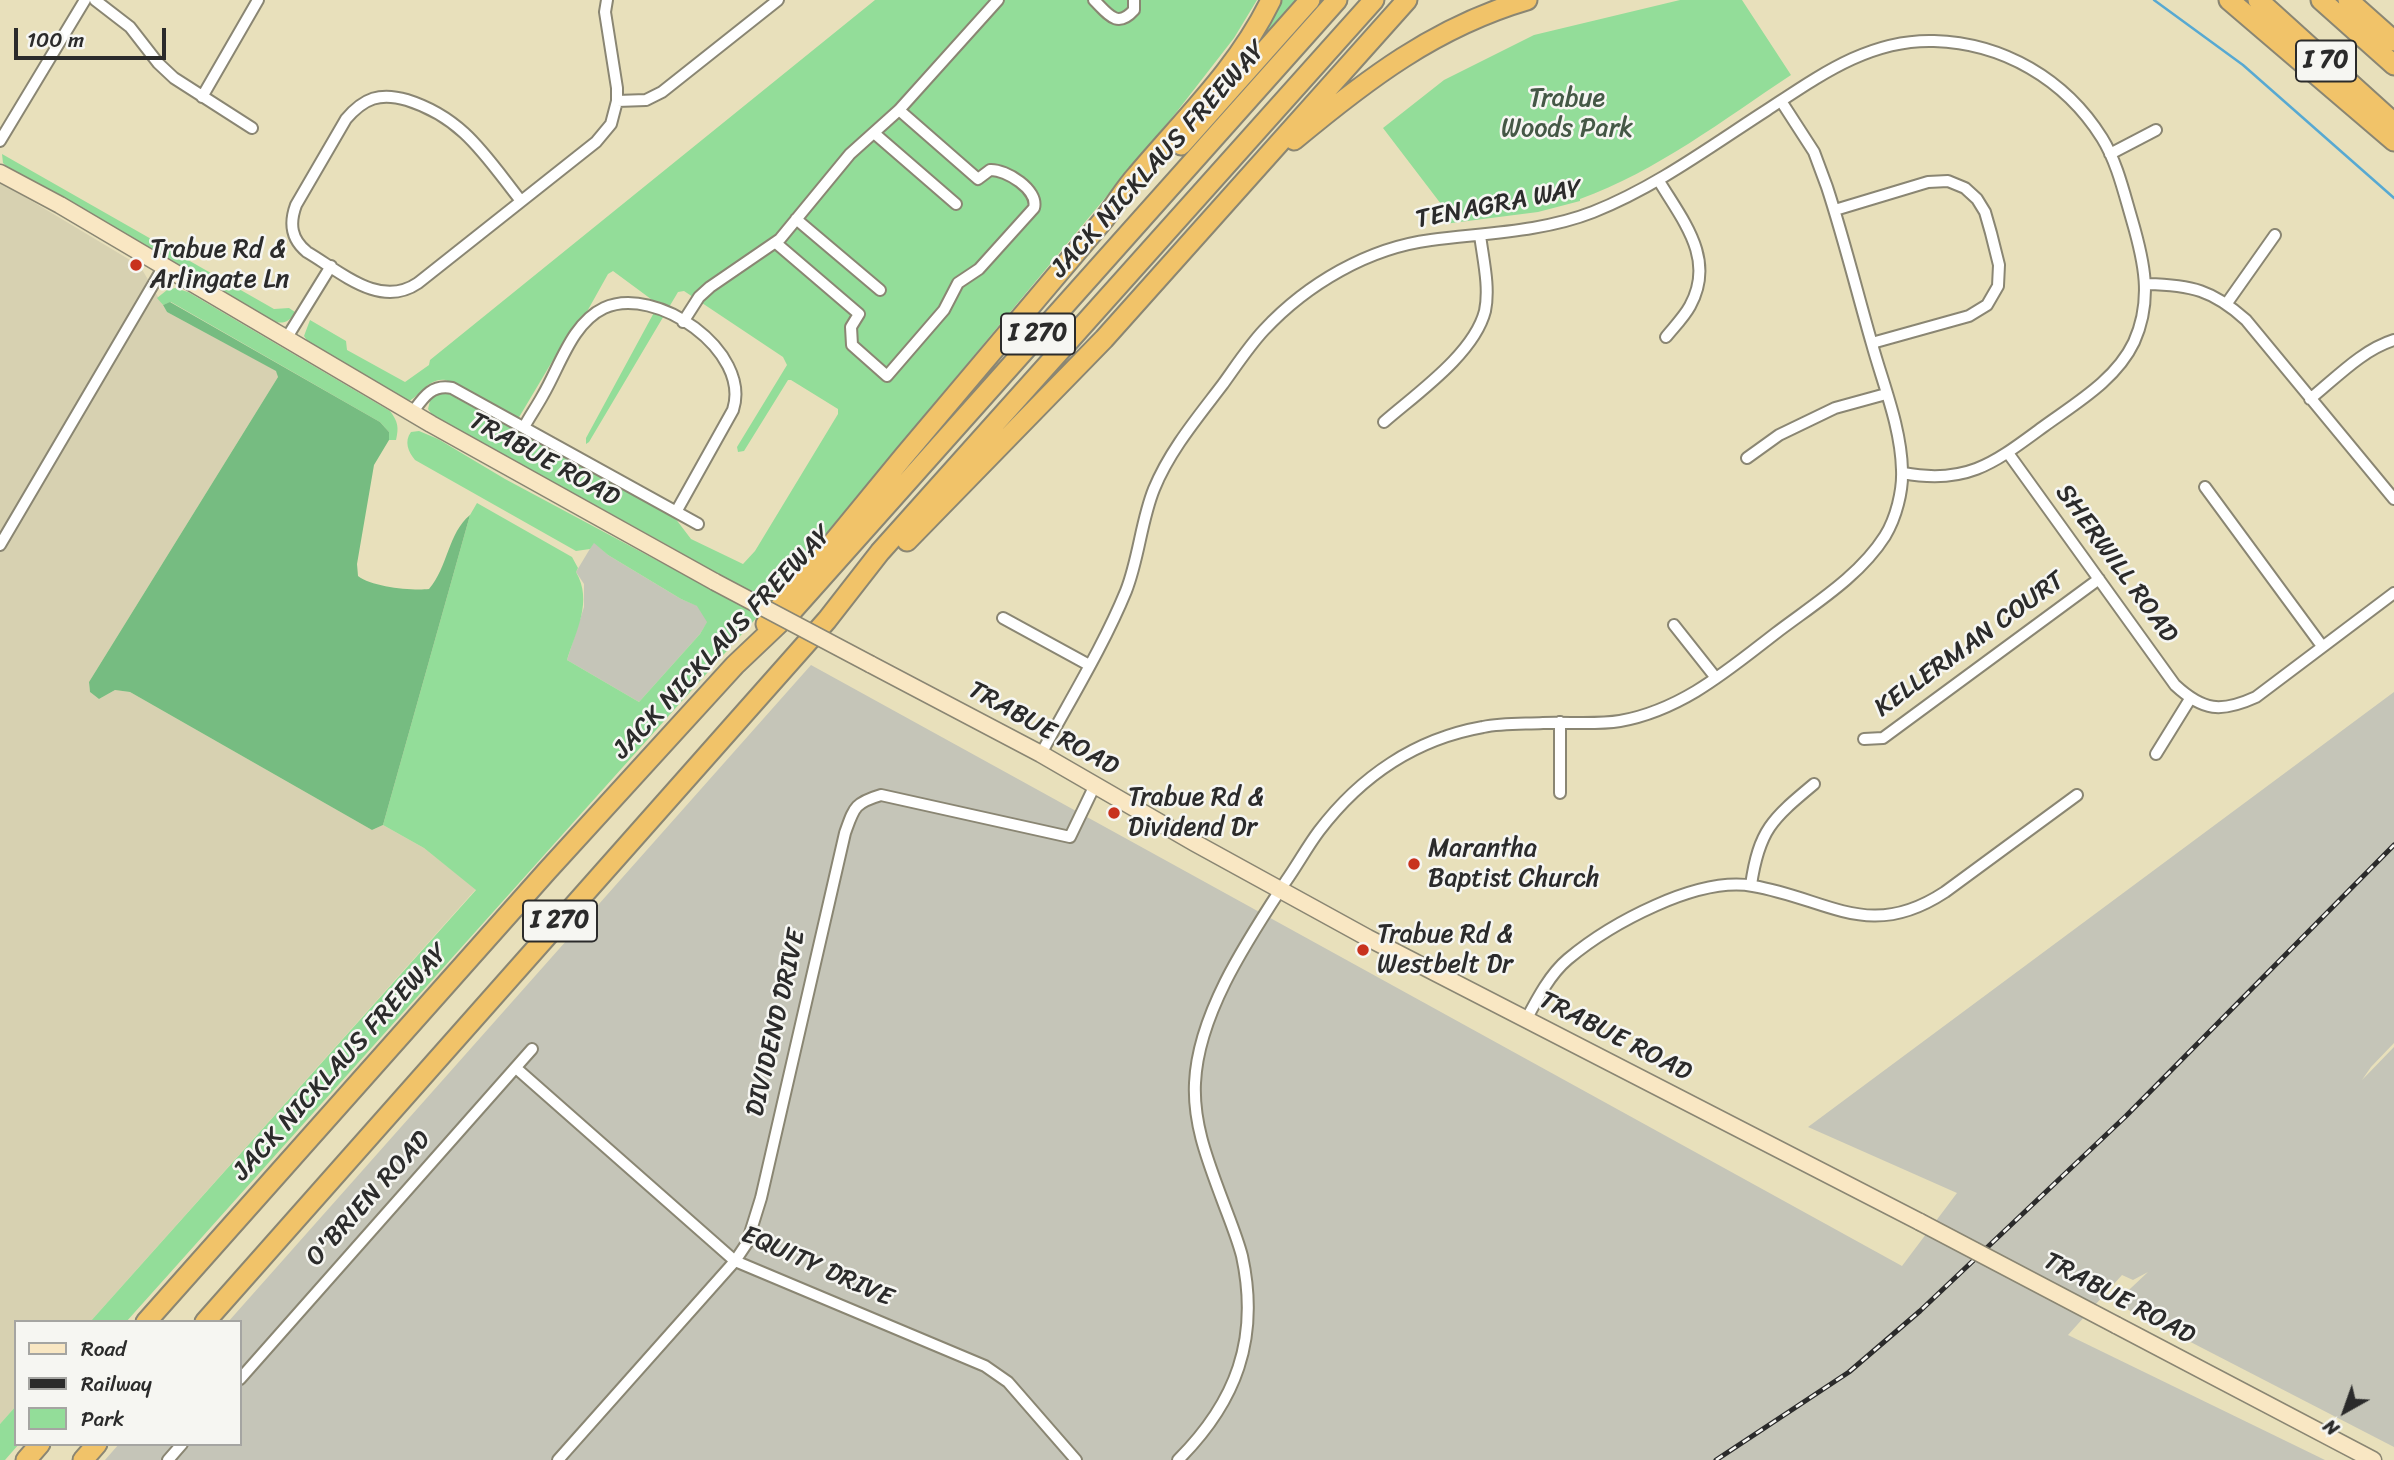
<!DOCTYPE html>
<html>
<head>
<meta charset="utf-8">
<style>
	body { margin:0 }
	#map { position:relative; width:2394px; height:1460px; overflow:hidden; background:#e8e0bb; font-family:Sriracha,sans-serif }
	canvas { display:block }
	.legend { position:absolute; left:14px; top:1320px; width:228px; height:126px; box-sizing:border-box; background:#f6f6f2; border:2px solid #a5a5a2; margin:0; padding:9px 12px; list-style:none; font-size:21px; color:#2b2b2b }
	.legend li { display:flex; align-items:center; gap:14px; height:35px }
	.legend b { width:35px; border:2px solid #a5a5a2 }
	.north { position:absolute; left:2310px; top:1376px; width:70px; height:70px; -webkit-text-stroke:5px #f6f6f2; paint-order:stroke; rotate:220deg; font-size:19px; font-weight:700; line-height:28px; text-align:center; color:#2b2b2b }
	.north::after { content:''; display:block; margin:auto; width:24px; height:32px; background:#2b2b2b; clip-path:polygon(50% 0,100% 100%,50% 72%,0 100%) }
	.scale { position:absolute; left:14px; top:28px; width:152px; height:32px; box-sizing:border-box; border:4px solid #2b2b2b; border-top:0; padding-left:9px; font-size:21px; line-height:24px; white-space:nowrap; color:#2b2b2b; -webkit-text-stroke:5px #f6f6f2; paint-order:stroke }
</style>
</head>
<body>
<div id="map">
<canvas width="2394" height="1460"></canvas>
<ul class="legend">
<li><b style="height:9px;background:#f9e7c3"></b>Road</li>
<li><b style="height:9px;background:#2b2b2b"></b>Railway</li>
<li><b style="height:19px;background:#93dd99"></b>Park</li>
</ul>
<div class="north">N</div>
<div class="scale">100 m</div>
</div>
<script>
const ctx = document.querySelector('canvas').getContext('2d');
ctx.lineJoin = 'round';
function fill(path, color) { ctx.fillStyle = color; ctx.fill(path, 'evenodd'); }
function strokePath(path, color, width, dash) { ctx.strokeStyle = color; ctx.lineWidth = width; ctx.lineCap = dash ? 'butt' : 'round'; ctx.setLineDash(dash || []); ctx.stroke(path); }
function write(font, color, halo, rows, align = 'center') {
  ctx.font = font + ' Sriracha,sans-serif'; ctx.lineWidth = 5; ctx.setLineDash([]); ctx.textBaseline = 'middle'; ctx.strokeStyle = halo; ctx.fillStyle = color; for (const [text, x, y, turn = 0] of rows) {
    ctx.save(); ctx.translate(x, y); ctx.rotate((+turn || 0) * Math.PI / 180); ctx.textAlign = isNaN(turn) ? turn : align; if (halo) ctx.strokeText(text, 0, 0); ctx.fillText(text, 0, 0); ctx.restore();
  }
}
fill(new Path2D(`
	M 0,182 L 140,266 L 167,312 L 277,371 L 278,377 L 89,682 L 90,692 L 99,699 L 115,690 L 130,692 L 372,830 L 383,825 L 424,848 L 476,889 L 90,1322 L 16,1322 L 16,1406 L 0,1424 Z`), '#d7d1b1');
fill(new Path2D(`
	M 594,542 L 608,555 L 681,599 L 698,606 L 708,621 L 700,634 L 639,702 L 567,660 L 584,607 L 584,584 L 576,572 Z
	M 811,665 L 1902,1266 L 1957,1193 L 1808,1127 L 2394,692 L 2394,1043 L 2371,1067 L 2362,1080 L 2394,1047 L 2394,1447 L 2115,1303 L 2148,1272 L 2133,1280 L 2122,1275 L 2068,1335 L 2325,1460 L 105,1460 L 119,1444 L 240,1444 L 240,1322 L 228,1322 Z`), '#c5c5b8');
fill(new Path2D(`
	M 875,0 L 1257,0 L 1234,38 L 1175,114 L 768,603 L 664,543 L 433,416 L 428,409 L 431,397 L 438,392 L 447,393 L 675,518 L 691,539 L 743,564 L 755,551 L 838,414 L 838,409 L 791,380 L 788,380 L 744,451 L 738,452 L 737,447 L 787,365 L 783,357 L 684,291 L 678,292 L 589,442 L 586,444 L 586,438 L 657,307 L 655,302 L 613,271 L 608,274 L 565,351 L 556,355 L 518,419 L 446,380 C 429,377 422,394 409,401 L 401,399 L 308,342 L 304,336 L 310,320 L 346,341 L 347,350 L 405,382 L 429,365 L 430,360 Z
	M 1275,0 L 1300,0 L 1251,55 Z
	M 1680,0 L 1742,0 L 1791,75 C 1723,120 1657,171 1580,199 L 1580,201 L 1538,212 L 1444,224 L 1441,204 L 1383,128 L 1444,80 L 1534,35 Z
	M 2,154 L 274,309 L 289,308 L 295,312 C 290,321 285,324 274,322 L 7,167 L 3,163 Z
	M 175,288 L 188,292 L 390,411 C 398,422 399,427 396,440 L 389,440 L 389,432 L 380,422 L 171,302 L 163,305 L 157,298 L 167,290 Z
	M 419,431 L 438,439 L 505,479 L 759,615 L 126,1322 L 90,1322 L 476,890 L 424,848 L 383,825 L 470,515 L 477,503 L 572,557 L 578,568 L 576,572 C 593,601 576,631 567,660 L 639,702 L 700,634 L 707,622 L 697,606 L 681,599 L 608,555 L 594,543 L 590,549 L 576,551 L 415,460 C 408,452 404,441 411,432 Z
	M 16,1406 L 16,1444 L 19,1444 L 5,1460 L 0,1460 L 0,1424 Z`), '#93dd99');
fill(new Path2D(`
	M 170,302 L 380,422 L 389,432 L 389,440 L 374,465 L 357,564 L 358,576 C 372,587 412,591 429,589 C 448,567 448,533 470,515 L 383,825 L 372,830 L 130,692 L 115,690 L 99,699 L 90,692 L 89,682 L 278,377 L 276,371 L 167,312 L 163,305 Z`), '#76bc81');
strokePath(new Path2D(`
	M 2154,0 L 2243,65 L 2394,198`), '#57a9d2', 2.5);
const street = new Path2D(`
	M 95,0 L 130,27 L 158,63 L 174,78 L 252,128
	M 1094,0 C 1108,14 1117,29 1134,10 L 1134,0
	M 202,97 L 258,0
	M 617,101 L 646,100 L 662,92 L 778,0
	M 874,133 L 956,204
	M 0,141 L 85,0
	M 2110,154 L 2156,130
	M 1659,181 C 1683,221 1716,259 1690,306 C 1684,317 1674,327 1666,337
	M 521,201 C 486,157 464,118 407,100 C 380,92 364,98 346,119 L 296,205 C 289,224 291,239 307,252 C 341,272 380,309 418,283 L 596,142 L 611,124 L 617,101 L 617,88 L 605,12 L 607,0
	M 1835,210 L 1928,182 L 1948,181 L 1965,188 L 1977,199 L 1985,212 L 1991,233 L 1999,265 L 1998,286 L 1987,305 L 1969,316 L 1872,343
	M 796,219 L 880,290
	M 776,243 L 859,314 L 851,327 L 852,345 L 887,376 L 944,310 L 958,283 L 979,269 L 1034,208 C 1039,190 1006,169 990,170 L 978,179 L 899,110
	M 2147,284 C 2191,285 2213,290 2246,320 L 2394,499
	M 2227,303 L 2275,235
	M 683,322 L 699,297 L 710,287 L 780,239 L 850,154 L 899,110 L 998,0
	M 286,339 L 331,266
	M 2310,399 C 2336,378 2362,350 2394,340
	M 412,413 C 423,398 431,384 452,388 L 698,524
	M 1384,422 C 1416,394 1474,354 1485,311 C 1490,287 1483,259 1480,235
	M 524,427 C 530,416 537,406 543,395 C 560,366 572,323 604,308 C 655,284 752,351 733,410 L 676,512
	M 2008,453 L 2175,685 C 2203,711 2221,713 2256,697 L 2394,593
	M 1747,458 L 1779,435 L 1835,408 L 1886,394
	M 2205,487 L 2322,646
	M 0,545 L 164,266
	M 1003,618 L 1089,665
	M 1674,625 L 1716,678
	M 1560,722 L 1560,793
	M 1864,739 L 1883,738 L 2099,579
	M 1041,754 C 1070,700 1103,647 1126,591 C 1139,558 1141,521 1154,489 C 1170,450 1198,417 1223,384 C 1236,366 1249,346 1264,330 C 1307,284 1368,248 1431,240 C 1484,233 1542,232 1593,212 C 1656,187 1711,146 1767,110 C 1819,76 1869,39 1934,41 C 2003,43 2065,79 2102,138 C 2117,162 2124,193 2132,220 C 2144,261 2153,300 2134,342 C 2116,380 2076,403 2043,427 C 1994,463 1967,485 1903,473
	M 2156,754 L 2190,699
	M 1751,885 C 1759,830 1772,819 1814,784
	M 1526,1020 C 1537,999 1550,974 1568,959 C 1610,924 1697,876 1753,886 C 1829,899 1869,942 1945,892 L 2077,795
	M 516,1068 L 735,1261 L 985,1366 L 1008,1382 L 1076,1460
	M 240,1379 L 532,1049
	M 168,1460 L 182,1444
	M 558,1460 L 735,1261 L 747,1243 L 761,1198 L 845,833 C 854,808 854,803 881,795 L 1070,837 L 1095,785
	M 1178,1460 C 1236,1402 1260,1339 1242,1256 C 1237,1237 1229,1218 1222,1199 C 1208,1161 1193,1124 1195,1083 C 1198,1013 1249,938 1286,881 C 1298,864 1307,847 1319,831 C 1360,777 1415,739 1483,727 C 1502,723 1523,724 1543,723 C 1568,722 1596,725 1620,721 C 1682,710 1728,670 1776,633 C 1814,604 1859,577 1885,536 C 1896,518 1903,491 1902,470 C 1901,427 1883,384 1872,344 C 1857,292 1844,239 1827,187 L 1814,152 L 1781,101`);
const secondary = new Path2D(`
	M 0,173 L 60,205 L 431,424 L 715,582
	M 870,664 L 1041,754 L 1195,843 L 1368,938 L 1920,1222
	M 2116,1325 L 2373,1460`);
const highway = new Path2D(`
	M 2229,0 L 2394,141
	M 2258,0 L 2394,123
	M 2321,0 L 2394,65
	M 2348,0 L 2394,41
	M 1294,140 C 1366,80 1435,27 1527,0
	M 1181,145 L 1310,0
	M 907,541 L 1104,339 L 1407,0
	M 766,624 L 904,456 L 1105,218 C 1116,204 1125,188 1137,175 C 1185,118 1238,68 1271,0
	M 146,1322 L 547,871 L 735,665 L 793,610 L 1337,0
	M 205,1322 L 827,620 L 880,552 L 1374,0
	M 26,1460 L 40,1444
	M 83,1460 L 97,1444`);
strokePath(street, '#8a8673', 14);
strokePath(secondary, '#8a8673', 19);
strokePath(highway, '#8a8673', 23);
strokePath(street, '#fff', 10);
strokePath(secondary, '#f9e7c3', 16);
strokePath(highway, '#f1c369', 19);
const rail = new Path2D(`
	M 1716,1460 L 1849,1372 L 1920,1311 L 2126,1116 L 2394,845`);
strokePath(rail, '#2b2b2b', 5);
strokePath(rail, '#f6f6f2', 2.5, [8]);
const secondaryBridge = new Path2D(`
	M 715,582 L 870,664
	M 1920,1222 L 2116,1325`);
strokePath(secondaryBridge, '#8a8673', 19, []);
strokePath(secondaryBridge, '#f9e7c3', 16);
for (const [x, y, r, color] of [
	[136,265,7,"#c8321e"],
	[1114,813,7,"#c8321e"],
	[1414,864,7,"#c8321e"],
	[1363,950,7,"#c8321e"]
]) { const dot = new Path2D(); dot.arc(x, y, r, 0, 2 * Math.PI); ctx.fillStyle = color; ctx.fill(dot); strokePath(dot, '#f6f6f2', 2.5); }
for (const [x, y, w] of [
	[2326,61,60],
	[1038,334,74],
	[560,921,74]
]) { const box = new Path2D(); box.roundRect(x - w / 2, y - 20.5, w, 41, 5); ctx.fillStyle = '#f6f6f2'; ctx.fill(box); strokePath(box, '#2b2b2b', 2); }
write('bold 24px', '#2b2b2b', null, [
	["I 70",2326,61],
	["I 270",1038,334],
	["I 270",560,921]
]);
write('26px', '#455846', '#f6f6f2', [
	["Trabue",1567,99],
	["Woods Park",1567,129]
]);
write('26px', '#2b2b2b', '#f6f6f2', [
	["JACK NICKLAUS FREEWAY",1159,160,-48],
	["TENAGRA WAY",1499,205,-11],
	["TRABUE ROAD",544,460,29],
	["SHERWILL ROAD",2116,564,54],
	["JACK NICKLAUS FREEWAY",723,643,-47],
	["KELLERMAN COURT",1970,645,-36],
	["TRABUE ROAD",1043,729,29],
	["DIVIDEND DRIVE",777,1023,-77],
	["TRABUE ROAD",1615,1037,27],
	["JACK NICKLAUS FREEWAY",341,1063,-48],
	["O'BRIEN ROAD",369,1199,-48],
	["EQUITY DRIVE",817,1267,24],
	["TRABUE ROAD",2119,1299,28]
]);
write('26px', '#2b2b2b', '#f6f6f2', [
	["Trabue Rd &",150,250],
	["Arlingate Ln",150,280],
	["Trabue Rd &",1128,798],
	["Dividend Dr",1128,828],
	["Marantha",1428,849],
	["Baptist Church",1428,879],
	["Trabue Rd &",1377,935],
	["Westbelt Dr",1377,965]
], 'left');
</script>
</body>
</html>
